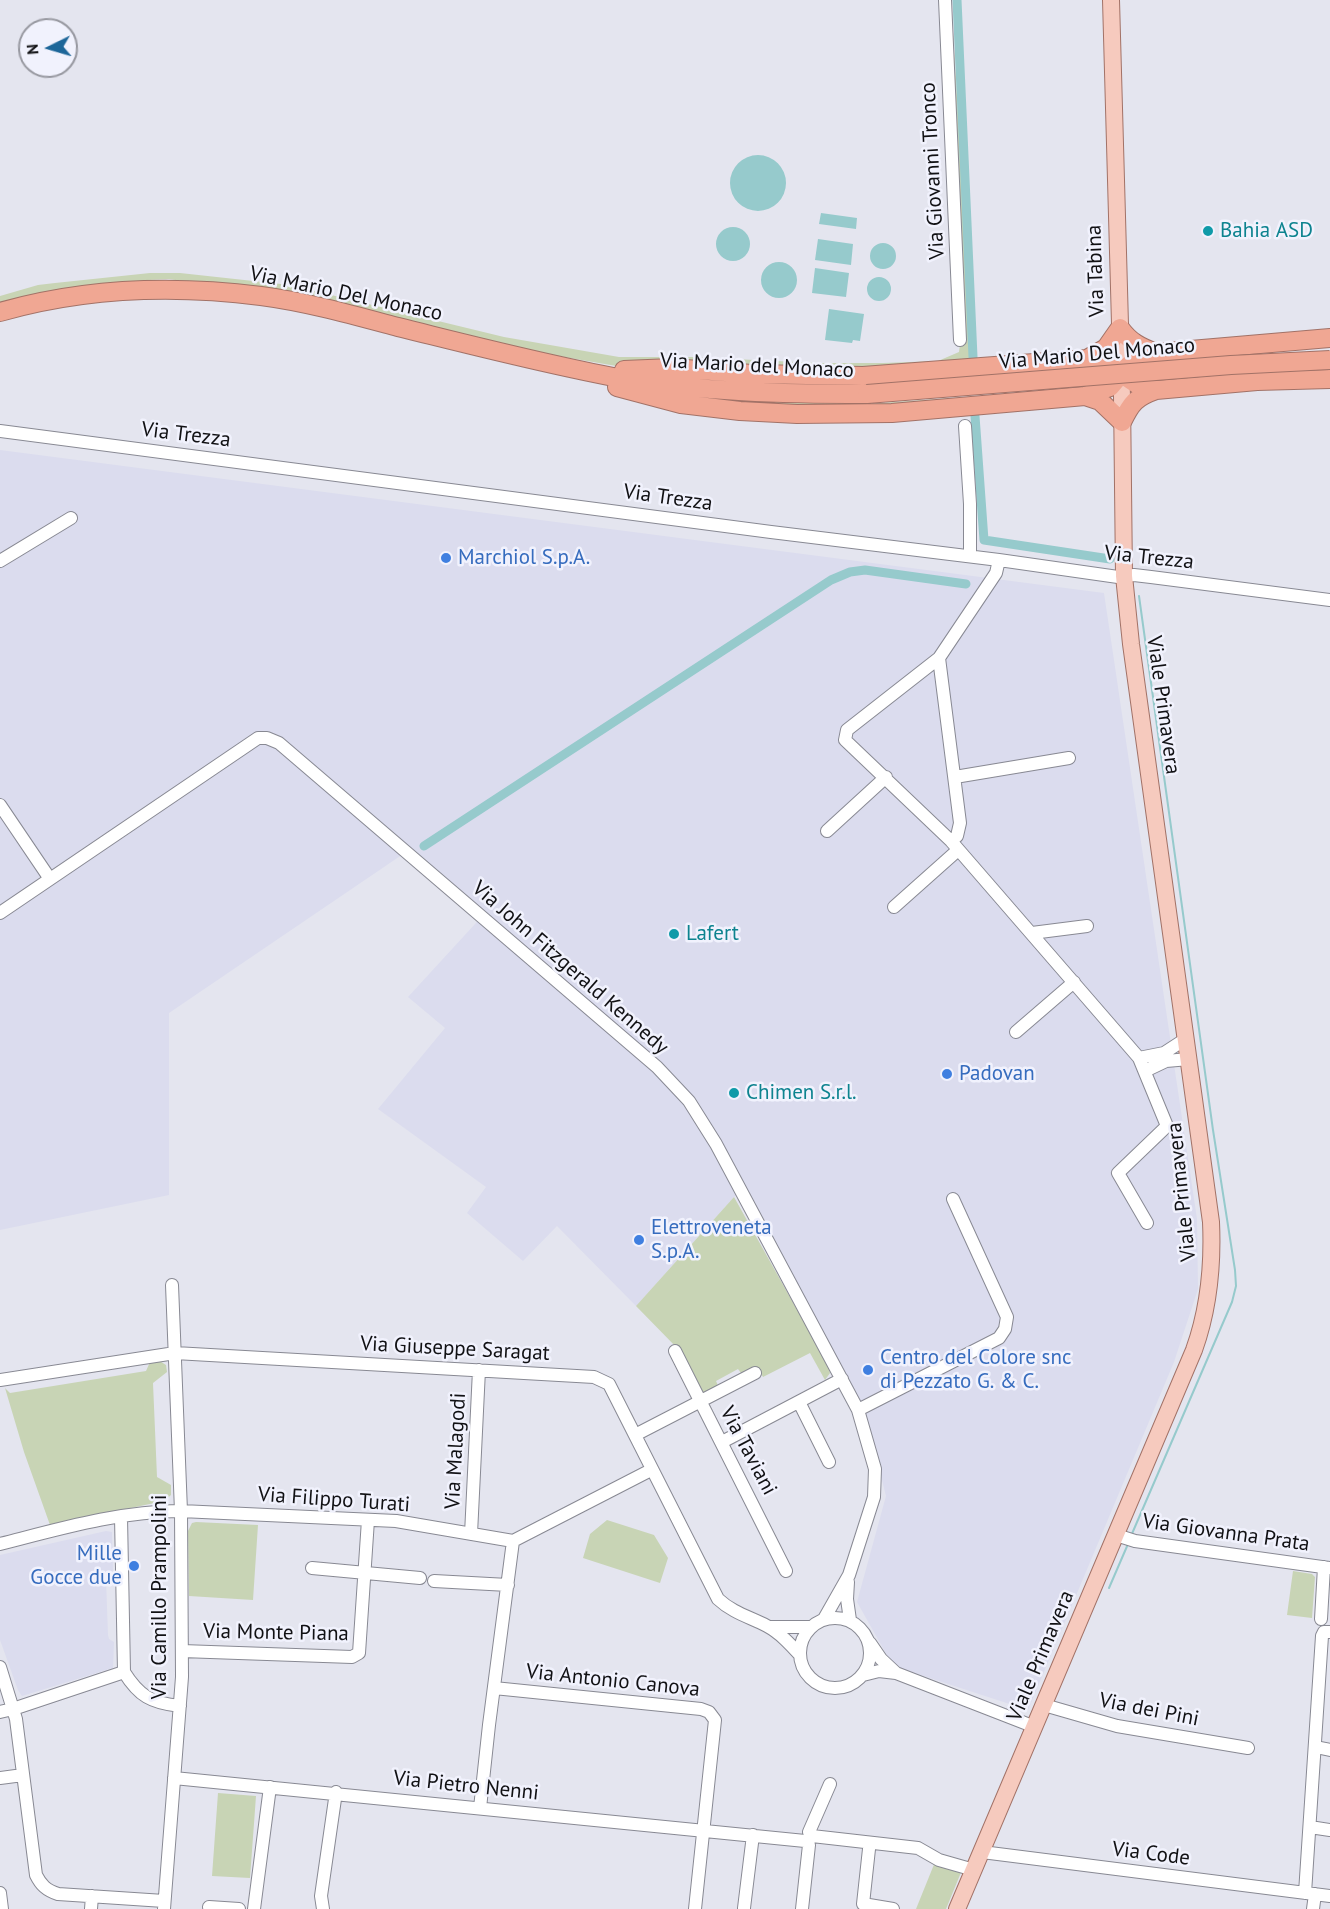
<!DOCTYPE html>
<html>
<head>
<meta charset="utf-8">
<style>
	body { margin:0 }
	#map { position:relative; width:1330px; height:1909px; overflow:hidden; background:#e4e5ef; font-family:"PT Sans",sans-serif }
	canvas { display:block }
	.north { position:absolute; left:18px; top:18px; width:60px; height:60px; box-sizing:border-box; background:#f1f2fd; border:2px solid #9798a0; border-radius:50%; rotate:265deg; font-size:16px; font-weight:700; line-height:24px; text-align:center; color:#111114 }
	.north::after { content:''; display:block; margin:auto; width:21px; height:27px; background:#1d6699; clip-path:polygon(50% 0,100% 100%,50% 72%,0 100%) }
</style>
</head>
<body>
<div id="map">
<canvas width="1330" height="1909"></canvas>
<div class="north">N</div>
</div>
<script>
const ctx = document.querySelector('canvas').getContext('2d');
ctx.lineJoin = 'round';
function fill(path, color) { ctx.fillStyle = color; ctx.fill(path, 'evenodd'); }
function strokePath(path, color, width, dash) { ctx.strokeStyle = color; ctx.lineWidth = width; ctx.lineCap = dash ? 'butt' : 'round'; ctx.setLineDash(dash || []); ctx.stroke(path); }
function write(font, color, halo, rows, align = 'center') {
  ctx.font = font + ' "PT Sans",sans-serif'; ctx.lineWidth = 5; ctx.setLineDash([]); ctx.textBaseline = 'middle'; ctx.strokeStyle = halo; ctx.fillStyle = color; for (const [text, x, y, turn = 0] of rows) {
    ctx.save(); ctx.translate(x, y); ctx.rotate((+turn || 0) * Math.PI / 180); ctx.textAlign = isNaN(turn) ? turn : align; if (halo) ctx.strokeText(text, 0, 0); ctx.fillText(text, 0, 0); ctx.restore();
  }
}
fill(new Path2D(`
	M 0,450 L 1104,593 L 1197,1219 L 1198,1289 L 1174,1362 L 1028,1710 L 893,1666 L 857,1602 L 886,1496 L 864,1408 L 747,1189 L 734,1197 L 636,1306 L 557,1226 L 523,1261 L 467,1213 L 486,1187 L 378,1109 L 445,1028 L 408,997 L 486,912 L 412,848 L 169,1013 L 169,1195 L 0,1230 Z
	M 106,1531 L 112,1532 L 112,1534 L 113,1571 L 108,1574 L 106,1579 L 108,1635 L 109,1639 L 114,1642 L 113,1668 L 22,1696 L 18,1690 L 0,1640 L 0,1555 Z`), '#dbdcee');
fill(new Path2D(`
	M 951,0 L 963,194 L 970,365 L 888,371 L 622,367 L 541,353 L 201,284 L 169,279 L 148,280 L 0,305 L 0,296 L 38,285 L 55,283 L 150,273 L 180,273 L 290,285 L 504,337 L 619,357 L 691,357 L 819,363 L 883,363 L 938,361 L 959,352 L 960,344 Z
	M 656,395 L 866,401 L 867,404 L 979,396 L 980,401 L 841,410 Z
	M 734,1197 L 829,1367 L 830,1373 L 825,1380 L 810,1353 L 763,1377 L 758,1369 L 744,1377 L 738,1369 L 716,1381 L 719,1388 L 703,1397 L 678,1349 L 636,1306 Z
	M 158,1360 L 166,1365 L 167,1372 L 153,1383 L 157,1477 L 171,1485 L 171,1495 L 164,1501 L 50,1525 L 24,1452 L 5,1388 L 10,1393 L 146,1371 L 150,1362 Z
	M 607,1520 L 654,1535 L 668,1558 L 660,1583 L 583,1558 L 590,1534 Z
	M 196,1522 L 258,1525 L 253,1600 L 189,1596 L 188,1531 L 192,1523 Z
	M 1293,1571 L 1312,1574 L 1315,1577 L 1312,1618 L 1287,1615 Z
	M 218,1793 L 256,1796 L 250,1878 L 212,1876 Z
	M 935,1862 L 962,1870 L 946,1909 L 916,1909 Z`), '#c8d4b5');
fill(new Path2D(`
	M730 183a28 28 0 1 1 56 0a28 28 0 1 1-56 0Z
	M 821,213 L 857,218 L 856,229 L 819,224 Z
	M716 244a17 17 0 1 1 34 0a17 17 0 1 1-34 0Z
	M 818,239 L 853,244 L 851,265 L 815,260 Z
	M870 256a13 13 0 1 1 26 0a13 13 0 1 1-26 0Z
	M761 280a18 18 0 1 1 36 0a18 18 0 1 1-36 0Z
	M 815,268 L 849,273 L 846,297 L 812,293 Z
	M867 289a12 12 0 1 1 24 0a12 12 0 1 1-24 0Z
	M 829,309 L 864,314 L 860,341 L 853,340 L 852,343 L 825,340 Z`), '#96cacc');
strokePath(new Path2D(`
	M 1131,1536 L 1232,1302 L 1236,1286 L 1235,1270 L 1213,1130 L 1139,596
	M 1109,1588 L 1128,1544`), '#96cacc', 2);
strokePath(new Path2D(`
	M 957,0 L 973,357
	M 975,416 L 984,540 L 1110,559
	M 424,846 L 831,580 L 850,572 L 865,570 L 966,584`), '#96cacc', 9);
const minor = new Path2D(`
	M 945,0 L 960,340
	M 965,426 L 970,504 L 970,556
	M 0,431 L 771,532 L 999,560 L 1118,577 L 1134,575 L 1151,577 L 1330,600
	M 999,560 L 996,573 L 939,658 L 847,730 L 845,740 L 951,841 L 1139,1058 L 1167,1126 L 1118,1173 L 1147,1223
	M 0,561 L 71,518
	M 939,658 L 960,823 L 957,836 L 951,841
	M 955,777 L 1069,758
	M 0,805 L 50,879
	M 827,831 L 886,777
	M 894,907 L 958,850
	M 0,913 L 258,738 L 267,738 L 279,743 L 657,1067 L 689,1101 L 716,1144 L 858,1410 L 875,1469 L 874,1497 L 849,1575 L 824,1619
	M 1032,933 L 1087,926
	M 1016,1032 L 1074,982
	M 1139,1058 L 1164,1053 L 1187,1038
	M 1145,1071 L 1166,1061 L 1189,1059
	M 675,1351 L 786,1571
	M 0,1380 L 175,1353 L 594,1377 L 609,1384 L 718,1599 C 733,1613 750,1617 767,1626 C 780,1633 790,1644 800,1655
	M 799,1402 L 829,1462
	M 858,1410 L 999,1338 L 1005,1329 L 1007,1317 L 953,1199
	M 635,1435 L 755,1373
	M 722,1442 L 842,1379
	M 121,1517 L 124,1672 C 139,1696 151,1703 180,1706
	M 471,1534 L 479,1370
	M 1116,1535 L 1135,1541 L 1330,1568
	M 0,1544 C 59,1529 120,1511 181,1511 L 396,1521 L 513,1541 L 651,1470
	M 312,1568 L 420,1578
	M 434,1581 L 508,1585
	M 848,1582 L 847,1599 L 850,1620
	M800 1653a35 35 0 1 1 70 0a35 35 0 1 1-70 0Z
	M 1321,1619 L 1324,1567
	M 769,1627 L 810,1627
	M 870,1643 L 881,1659 L 896,1673
	M 182,1651 L 352,1657 L 359,1653 L 368,1520
	M 0,1667 L 16,1719 L 36,1875 C 41,1885 46,1890 58,1894 L 164,1901
	M 863,1675 L 879,1671 L 896,1673 L 1035,1727
	M 494,1688 L 701,1709 L 709,1712 L 715,1720 L 695,1909
	M 1044,1705 L 1117,1726 L 1248,1748
	M 0,1712 L 13,1709 L 124,1672
	M 1316,1747 L 1330,1750
	M 0,1778 L 23,1775
	M 174,1778 L 805,1841 L 809,1845 L 802,1909
	M 830,1784 L 809,1832 L 812,1836 L 918,1848 L 939,1860 L 974,1870
	M 480,1808 L 489,1725 L 513,1541
	M 1310,1827 L 1330,1830
	M 869,1849 L 863,1904 L 893,1909
	M 982,1852 L 1330,1896
	M 0,1893 L 2,1909
	M 1305,1893 L 1322,1636 L 1324,1632 L 1330,1632
	M 209,1907 L 239,1909
	M 744,1908 L 753,1835
	M 91,1909 L 92,1896
	M 164,1909 L 182,1677 L 181,1511 L 172,1285
	M 254,1909 L 270,1787
	M 323,1909 L 321,1896 L 336,1792
	M 1313,1909 L 1315,1894`);
const major = new Path2D(`
	M 957,1909 L 1194,1350 C 1209,1308 1213,1266 1211,1222 L 1131,644 L 1124,576 L 1122,396 L 1111,0`);
const highway = new Path2D(`
	M 0,312 C 84,288 174,285 261,296 C 307,302 353,315 398,327 C 471,345 544,364 619,378 C 701,392 784,394 867,394
	M 1087,359 L 1106,348 L 1120,328 C 1130,342 1140,347 1156,353
	M 624,370 L 672,368 L 752,374 L 863,376 L 1087,359 L 1108,365 L 1138,385 L 1156,390 L 1257,381 L 1330,379
	M 617,387 L 681,404 L 740,411 L 797,414 L 892,413 L 1085,396 L 1100,401 L 1122,422 C 1131,403 1136,397 1156,390
	M 1085,396 L 1110,387 L 1129,365 L 1141,357 L 1156,353 L 1330,338`);
strokePath(minor, '#888993', 14);
strokePath(major, '#a27267', 18);
strokePath(highway, '#a27267', 20);
strokePath(minor, '#fff', 12);
strokePath(major, '#f6cabe', 16);
strokePath(highway, '#f0a793', 18);
const highwayBridge = new Path2D(`
	M 867,394 L 1231,365 L 1330,360`);
strokePath(highwayBridge, '#a27267', 20, []);
strokePath(highwayBridge, '#f0a793', 18);
for (const [x, y, r, color] of [
	[1208,231,6,"#0f9aa8"],
	[446,558,6,"#3f7fe0"],
	[674,934,6,"#0f9aa8"],
	[947,1074,6,"#3f7fe0"],
	[734,1093,6,"#0f9aa8"],
	[639,1240,6,"#3f7fe0"],
	[868,1370,6,"#3f7fe0"],
	[134,1566,6,"#3f7fe0"]
]) { const dot = new Path2D(); dot.arc(x, y, r, 0, 2 * Math.PI); ctx.fillStyle = color; ctx.fill(dot); strokePath(dot, '#f1f2fd', 2); }
write('21px', '#111114', '#f1f2fd', [
	["Via Giovanni Tronco",933,171,-93],
	["Via Tabina",1096,271,-92],
	["Via Mario Del Monaco",346,294,12],
	["Via Mario Del Monaco",1097,354,-5],
	["Via Mario del Monaco",757,366,3],
	["Via Trezza",186,435,7],
	["Via Trezza",668,498,8],
	["Via Trezza",1149,558,6],
	["Viale Primavera",1163,705,82],
	["Via John Fitzgerald Kennedy",570,968,41],
	["Viale Primavera",1182,1192,-96],
	["Via Giuseppe Saragat",455,1349,3],
	["Via Malagodi",456,1451,-87],
	["Via Taviani",748,1451,62],
	["Via Filippo Turati",334,1500,4],
	["Via Giovanna Prata",1226,1533,8],
	["Via Camillo Prampolini",160,1597,-90],
	["Via Monte Piana",276,1633,1],
	["Viale Primavera",1041,1656,-67],
	["Via Antonio Canova",613,1681,6],
	["Via dei Pini",1149,1710,11],
	["Via Pietro Nenni",466,1786,6],
	["Via Code",1151,1854,7]
]);
write('21px', '#0d838f', '#f1f2fd', [
	["Bahia ASD",1220,231],
	["Lafert",686,934],
	["Chimen S.r.l.",746,1093]
], 'left');
write('21px', '#366cbe', '#f1f2fd', [
	["Marchiol S.p.A.",458,558],
	["Padovan",959,1074],
	["Elettroveneta",651,1228],
	["S.p.A.",651,1252],
	["Centro del Colore snc",880,1358],
	["di Pezzato G. & C.",880,1382],
	["Mille",122,1554,"right"],
	["Gocce due",122,1578,"right"]
], 'left');
</script>
</body>
</html>
